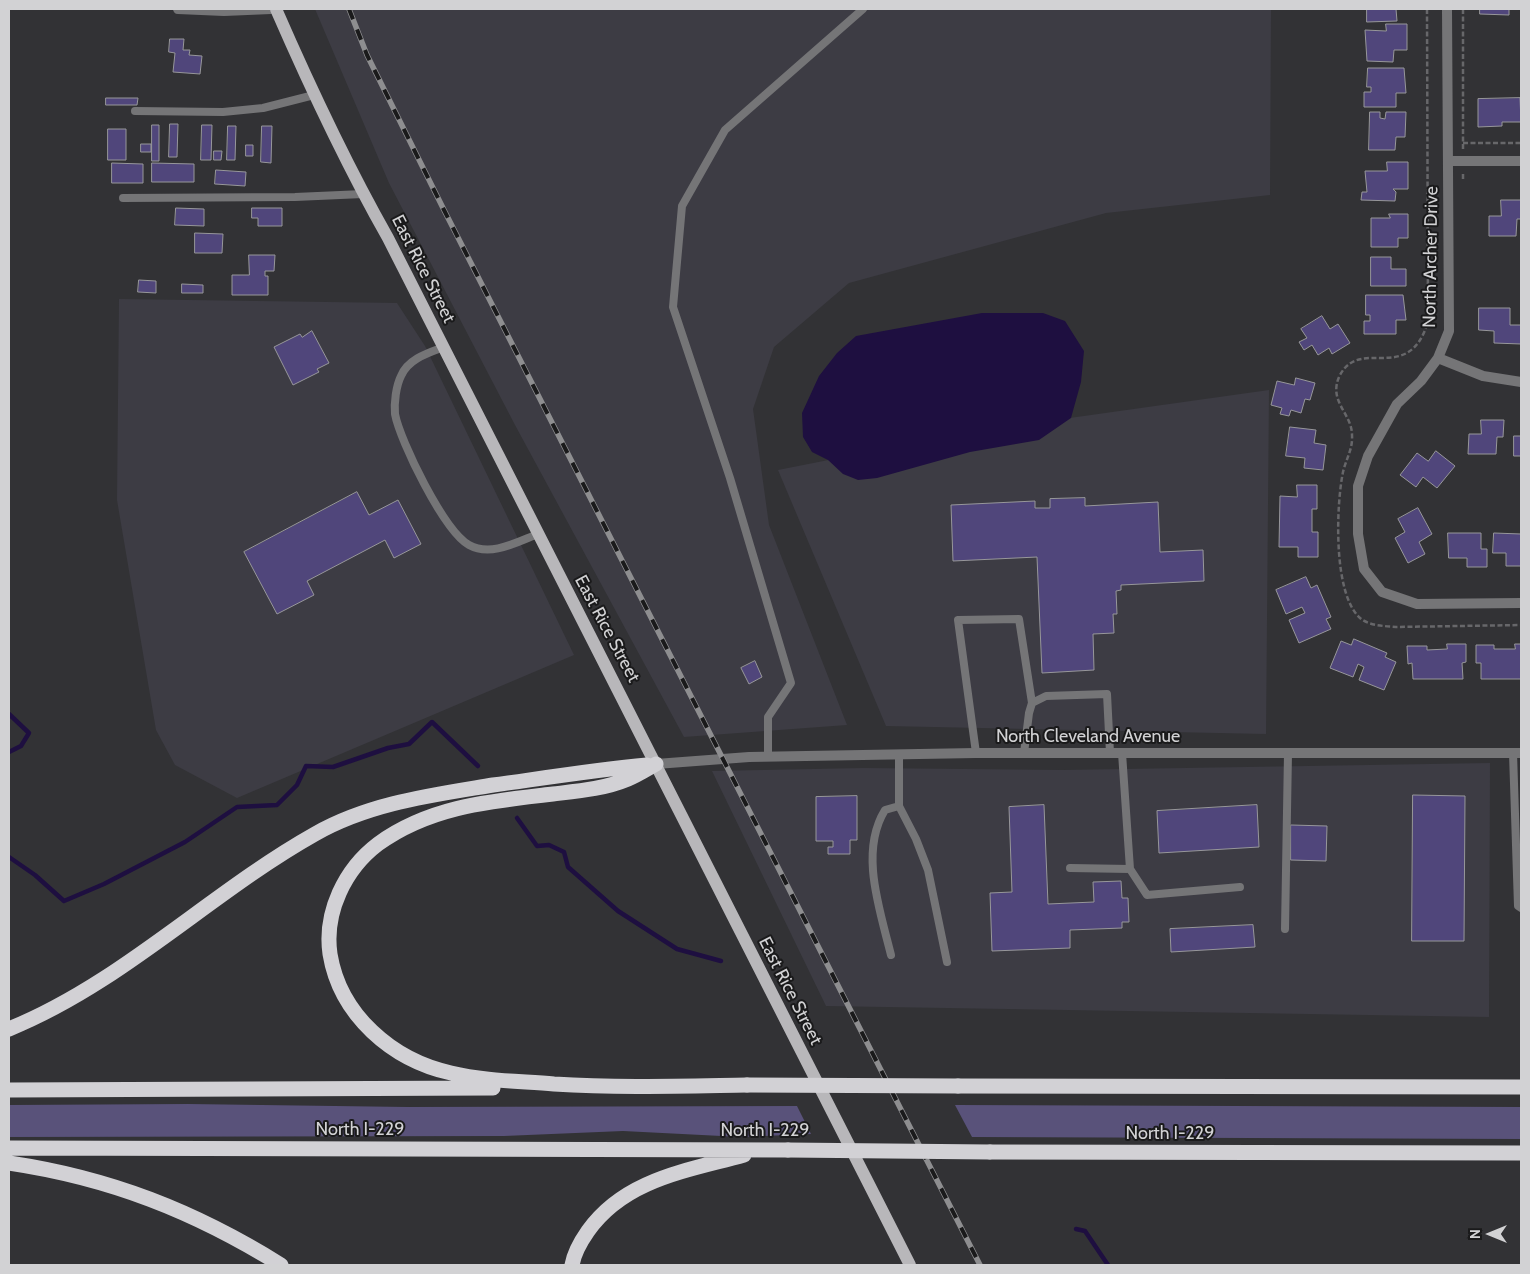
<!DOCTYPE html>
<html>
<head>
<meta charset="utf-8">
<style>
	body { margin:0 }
	#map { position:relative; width:1530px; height:1274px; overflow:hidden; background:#323235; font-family:Cabin,sans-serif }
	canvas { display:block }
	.frame { position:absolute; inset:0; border:10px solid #d2d2d4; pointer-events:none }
	.north { position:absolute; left:1465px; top:1209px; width:50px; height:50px; -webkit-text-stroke:4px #1a1a1b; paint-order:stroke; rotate:270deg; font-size:14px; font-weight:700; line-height:20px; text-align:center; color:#d2d2d4 }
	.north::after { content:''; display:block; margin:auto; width:18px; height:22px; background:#d2d2d4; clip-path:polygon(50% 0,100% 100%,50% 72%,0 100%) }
</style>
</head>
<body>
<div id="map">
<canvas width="1530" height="1274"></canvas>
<div class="frame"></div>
<div class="north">N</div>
</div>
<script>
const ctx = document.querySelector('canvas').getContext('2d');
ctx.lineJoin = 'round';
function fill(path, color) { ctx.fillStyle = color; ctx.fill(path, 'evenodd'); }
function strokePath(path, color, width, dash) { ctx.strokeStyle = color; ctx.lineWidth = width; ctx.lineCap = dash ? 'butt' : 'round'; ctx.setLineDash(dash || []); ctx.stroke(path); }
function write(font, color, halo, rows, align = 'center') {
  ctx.font = font + ' Cabin,sans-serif'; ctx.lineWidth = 4; ctx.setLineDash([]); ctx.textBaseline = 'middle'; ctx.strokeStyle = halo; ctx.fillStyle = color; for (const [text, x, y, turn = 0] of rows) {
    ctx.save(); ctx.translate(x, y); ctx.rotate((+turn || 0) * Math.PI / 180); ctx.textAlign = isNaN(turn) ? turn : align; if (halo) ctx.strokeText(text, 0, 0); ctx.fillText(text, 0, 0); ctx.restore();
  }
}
fill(new Path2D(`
	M 315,9 L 1271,9 L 1270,195 L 1106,213 L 849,283 L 774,347 L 753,409 L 769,525 L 847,725 L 684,737 L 515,425 L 389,183 Z
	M 119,299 L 397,303 L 425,346 L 574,655 L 237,798 L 175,765 L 156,730 L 117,500 Z
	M 1269,390 L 1266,734 L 886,726 L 778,470 L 970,432 Z
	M 1490,763 L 1489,1017 L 826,1006 L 712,771 L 864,768 L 1063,770 Z`), '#3d3c44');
fill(new Path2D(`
	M 188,1104 L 408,1107 L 797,1106 L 811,1134 L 741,1137 L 623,1131 L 504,1136 L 9,1137 L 9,1105 Z
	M 955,1105 L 1521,1107 L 1521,1139 L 972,1137 Z`), '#59527a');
fill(new Path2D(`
	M 982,313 L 1043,313 L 1065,321 L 1084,351 L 1081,382 L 1071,418 L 1039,440 L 970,452 L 877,478 L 858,480 L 843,474 L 828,460 L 812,452 L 803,437 L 802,413 L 819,376 L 837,353 L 856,336 Z`), '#1e0f40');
strokePath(new Path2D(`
	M 9,714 L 29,733 L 21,746 L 9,752
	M 517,818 L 537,846 L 549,845 L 564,852 L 568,867 L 618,911 L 677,949 L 721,961
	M 9,857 L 35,875 L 64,901 L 104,884 L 185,842 L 237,807 L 277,805 L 297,785 L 306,766 L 333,767 L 388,748 L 409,744 L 432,722 L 478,766
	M 1076,1229 L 1085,1231 L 1108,1265`), '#1e0f40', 4.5);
const building = new Path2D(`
	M 1367,9 L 1396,9 L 1397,21 L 1367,22 Z
	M 1480,9 L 1509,9 L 1509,15 L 1480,14 Z
	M 1386,24 L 1407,24 L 1407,50 L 1394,50 L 1393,62 L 1367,61 L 1365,30 L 1386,31 Z
	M 170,39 L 184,39 L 183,50 L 190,50 L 189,55 L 202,56 L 200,74 L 173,72 L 175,53 L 169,52 Z
	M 1368,68 L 1404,68 L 1406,93 L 1396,93 L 1396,107 L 1364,107 L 1364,92 L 1371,92 L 1371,87 L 1367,87 Z
	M 106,98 L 138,98 L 137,105 L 106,105 Z
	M 1520,98 L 1521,122 L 1502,122 L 1502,126 L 1478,127 L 1478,99 Z
	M 1370,112 L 1380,112 L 1380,118 L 1385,119 L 1386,112 L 1406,112 L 1405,137 L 1396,137 L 1395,150 L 1369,150 Z
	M 170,124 L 178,124 L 177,157 L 169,157 Z
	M 152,125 L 159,125 L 159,161 L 152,161 Z
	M 202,125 L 212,125 L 211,160 L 201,160 Z
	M 228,126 L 236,126 L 235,160 L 227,160 Z
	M 262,126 L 272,126 L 271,163 L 261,162 Z
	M 108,129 L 126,129 L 126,160 L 108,160 Z
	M 141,144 L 151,144 L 151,152 L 141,152 Z
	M 246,145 L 253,145 L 253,156 L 246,156 Z
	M 214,151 L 222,151 L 221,160 L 214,160 Z
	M 1387,162 L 1408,162 L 1408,189 L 1393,189 L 1396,192 L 1395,201 L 1361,200 L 1362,192 L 1367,192 L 1365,171 L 1387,171 Z
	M 112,163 L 143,164 L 143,183 L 112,183 Z
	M 152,163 L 194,164 L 194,182 L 152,182 Z
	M 216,170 L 246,172 L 245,186 L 215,184 Z
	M 1501,200 L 1521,200 L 1521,219 L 1517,219 L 1516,236 L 1489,236 L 1489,216 L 1501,216 Z
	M 176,208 L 204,209 L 204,226 L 175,225 Z
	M 252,208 L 282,208 L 282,226 L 258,226 L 258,218 L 252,218 Z
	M 1389,214 L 1408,214 L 1408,238 L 1398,238 L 1398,247 L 1371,247 L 1371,218 L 1390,218 Z
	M 195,233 L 223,234 L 222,253 L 195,253 Z
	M 249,255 L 275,255 L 274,271 L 265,271 L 265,276 L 268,276 L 268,295 L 232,295 L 232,275 L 249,275 Z
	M 1371,257 L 1391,257 L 1391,269 L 1406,269 L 1406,286 L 1371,286 Z
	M 139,280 L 156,281 L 156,293 L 138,292 Z
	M 182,284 L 203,285 L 203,293 L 182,293 Z
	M 1366,295 L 1403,295 L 1406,320 L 1396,320 L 1396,334 L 1364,334 L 1364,321 L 1370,321 L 1370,315 L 1366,315 Z
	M 1479,308 L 1510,308 L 1510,325 L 1521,325 L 1521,344 L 1494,343 L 1494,331 L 1479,330 Z
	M 1322,316 L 1330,329 L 1338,324 L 1350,343 L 1332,354 L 1329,348 L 1318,355 L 1312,345 L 1304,350 L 1299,342 L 1307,338 L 1301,329 Z
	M 312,331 L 329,363 L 317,369 L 319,372 L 293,385 L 274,347 L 300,334 L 302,337 Z
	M 1296,378 L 1315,383 L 1310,400 L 1305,399 L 1301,413 L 1291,410 L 1289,416 L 1280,414 L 1282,408 L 1271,405 L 1277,381 L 1294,385 Z
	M 1481,420 L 1504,420 L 1503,437 L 1497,437 L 1496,454 L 1468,454 L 1469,434 L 1481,434 Z
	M 1290,427 L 1316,430 L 1314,443 L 1326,445 L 1323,470 L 1304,468 L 1305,458 L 1286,456 Z
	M 1514,436 L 1521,436 L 1521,456 L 1514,456 Z
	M 1436,451 L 1455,466 L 1437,488 L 1423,477 L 1416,487 L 1400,475 L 1417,453 L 1428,461 Z
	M 1297,485 L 1317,485 L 1317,509 L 1312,509 L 1312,532 L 1318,532 L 1318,557 L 1298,557 L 1298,547 L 1279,547 L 1280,496 L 1297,497 Z
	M 357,492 L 369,515 L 398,500 L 421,544 L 394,558 L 385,540 L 307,581 L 314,595 L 277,614 L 244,552 Z
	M 1085,498 L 1085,506 L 1158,502 L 1160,552 L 1203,550 L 1204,581 L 1121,585 L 1121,590 L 1116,591 L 1117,614 L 1113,614 L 1114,633 L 1093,634 L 1094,670 L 1042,673 L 1037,557 L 953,561 L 951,505 L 1035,501 L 1035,508 L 1050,508 L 1050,499 Z
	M 1418,508 L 1432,534 L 1419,542 L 1425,554 L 1408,563 L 1395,538 L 1405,532 L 1398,519 Z
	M 1448,533 L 1481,533 L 1481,549 L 1487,549 L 1487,567 L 1467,567 L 1467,558 L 1449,558 Z
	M 1494,533 L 1521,534 L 1521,566 L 1506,566 L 1506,553 L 1493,553 Z
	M 1306,577 L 1311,588 L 1317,585 L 1331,617 L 1326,619 L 1331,629 L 1299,643 L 1289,620 L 1305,613 L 1302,607 L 1286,614 L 1276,590 Z
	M 1354,639 L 1387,653 L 1385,657 L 1396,662 L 1384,690 L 1359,680 L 1364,667 L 1358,664 L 1353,677 L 1330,668 L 1341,641 L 1351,645 Z
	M 1447,644 L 1466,644 L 1466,662 L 1462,663 L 1463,679 L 1413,679 L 1412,663 L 1408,664 L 1407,646 L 1427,646 L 1427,650 L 1447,649 Z
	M 1515,644 L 1521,644 L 1521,679 L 1481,679 L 1481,663 L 1476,663 L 1476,645 L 1494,645 L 1494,649 L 1515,649 Z
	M 755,661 L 762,677 L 749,684 L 741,668 Z
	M 1413,795 L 1465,796 L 1464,941 L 1412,941 Z
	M 857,796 L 857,840 L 850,840 L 850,854 L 828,854 L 828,847 L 833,847 L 833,841 L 816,841 L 816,797 Z
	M 1044,805 L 1048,904 L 1094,902 L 1093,882 L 1121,881 L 1122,898 L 1128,898 L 1129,922 L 1122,922 L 1122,928 L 1070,930 L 1070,948 L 992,951 L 990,893 L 1012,892 L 1009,807 Z
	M 1257,805 L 1259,847 L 1159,853 L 1157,811 Z
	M 1291,825 L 1327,826 L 1326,861 L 1291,860 Z
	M 1253,925 L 1255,947 L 1171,952 L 1170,929 Z`);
fill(building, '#50467b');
strokePath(building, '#97979a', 1);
strokePath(new Path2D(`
	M 1427,9 L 1428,322 C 1408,386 1361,336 1340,375 C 1327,401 1352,413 1352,435 C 1353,449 1346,459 1343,472 C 1336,506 1333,594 1360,618 C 1369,626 1385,626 1396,627 L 1521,625
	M 1463,9 L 1463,150
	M 1463,143 L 1521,143
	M 1463,179 L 1463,173`), '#67676a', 2.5, [5, 2.5]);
strokePath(new Path2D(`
	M 135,111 L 223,112 L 263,108 L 314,95
	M 123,198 L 295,197 L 363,194
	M 444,347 C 428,353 408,359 401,376 C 396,386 394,403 395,414 C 400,441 444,531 469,545 C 491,557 517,542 538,534
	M 976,753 L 958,620 L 1019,619 L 1032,703
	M 1024,753 L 1029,713 L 1032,703 L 1046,696 L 1107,694 L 1110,753
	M 1122,753 L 1130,869 L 1147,895 L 1240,887
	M 1513,753 L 1518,906 L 1521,908
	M 899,754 L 899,806 L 916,839 L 928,870 L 947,962
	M 768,757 L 768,717 L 791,683 L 730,478 L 673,307 L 682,206 L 725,130 L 863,9
	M 1070,868 L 1130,869
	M 1285,929 L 1288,753
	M 891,955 C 880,910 859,852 885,810 L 899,806`), '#757577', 8);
strokePath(new Path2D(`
	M 178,9 L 224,11 L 271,9
	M 1447,9 L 1449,331 L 1438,358 L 1421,381 L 1397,404 L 1368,456 L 1358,486 L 1358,534 L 1364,569 L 1382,592 L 1417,604 L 1521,603
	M 1448,161 L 1521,161
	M 1438,358 L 1483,376 L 1521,382`), '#757577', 10);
strokePath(new Path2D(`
	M 656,764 L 749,757 L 976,753 L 1521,753`), '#757577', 10);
strokePath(new Path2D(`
	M 276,9 C 310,87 346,164 388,238 L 910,1265`), '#b8b7ba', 12);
strokePath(new Path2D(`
	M 656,764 C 647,769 638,775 628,779 C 604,789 579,791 553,794 C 492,801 430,806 378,844 C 345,869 324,912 330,954 C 340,1015 392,1060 451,1073 C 485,1081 519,1081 554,1084 C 618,1088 683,1086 747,1085
	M 9,1029 C 122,983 210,893 315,834 C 369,803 433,795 493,785 C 544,778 595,770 647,765
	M 958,1086 L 1521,1087
	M 9,1090 L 493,1088
	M 9,1148 L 788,1150
	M 990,1152 L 1521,1153
	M 9,1163 C 110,1178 194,1211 281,1265
	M 572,1265 C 574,1253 581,1241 588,1231 C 625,1179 687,1171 744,1155`), '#d2d1d5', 15);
const rail = new Path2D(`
	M 349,9 L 367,55 L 444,210 L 980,1265`);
strokePath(rail, '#8e8e90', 5.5);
strokePath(rail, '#1a1a1b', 4, [11]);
strokePath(new Path2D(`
	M 747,1085 L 958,1086
	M 788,1150 L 990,1152`), '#d2d1d5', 15);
write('18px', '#d2d2d4', '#1a1a1b', [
	["North Archer Drive",1431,257,-89],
	["East Rice Street",423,269,63],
	["East Rice Street",607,629,62],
	["North Cleveland Avenue",1088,737],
	["East Rice Street",790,991,63],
	["North I-229",360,1130],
	["North I-229",765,1131],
	["North I-229",1170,1134]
]);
</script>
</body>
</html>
